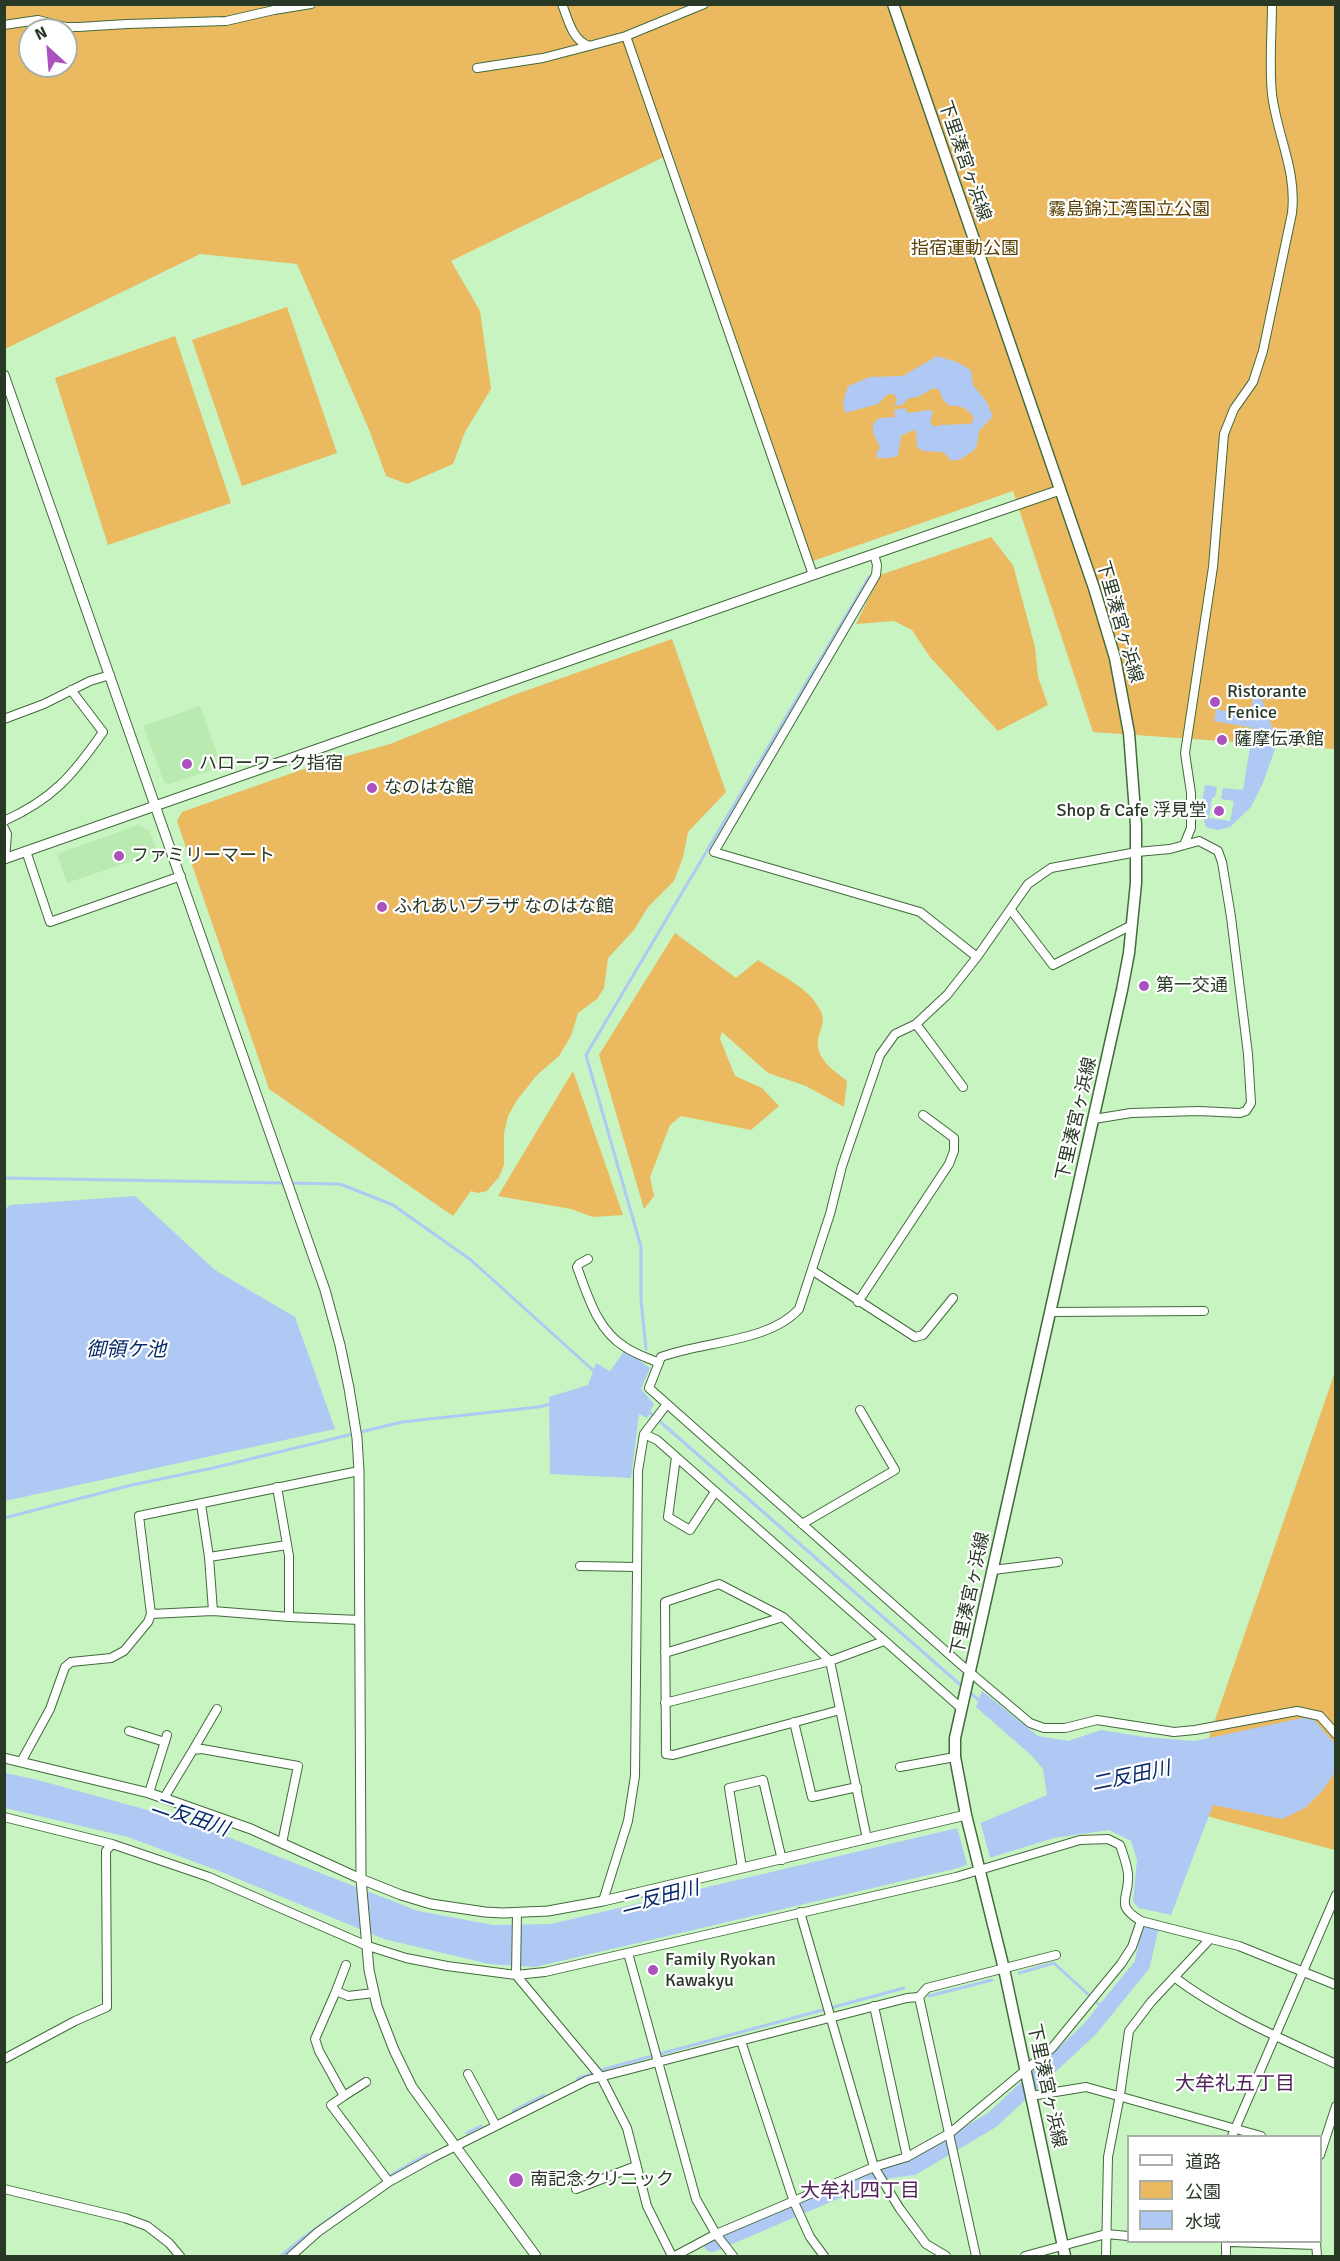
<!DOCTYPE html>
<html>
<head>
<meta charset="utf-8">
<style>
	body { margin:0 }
	#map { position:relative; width:1340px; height:2261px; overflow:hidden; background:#c7f4c0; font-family:Signika,"Noto Sans JP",sans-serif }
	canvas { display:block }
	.frame { position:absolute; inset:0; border:6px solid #283a25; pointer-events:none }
	.legend { position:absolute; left:1127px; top:2135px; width:195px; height:108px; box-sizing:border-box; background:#fff; border:2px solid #a9b0a8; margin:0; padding:8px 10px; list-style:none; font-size:18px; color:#283a25 }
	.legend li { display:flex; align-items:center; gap:12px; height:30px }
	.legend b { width:30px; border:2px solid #a9b0a8 }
	.north { position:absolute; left:18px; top:18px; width:60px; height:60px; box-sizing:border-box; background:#fff; border:2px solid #a9b0a8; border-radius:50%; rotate:334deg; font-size:16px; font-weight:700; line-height:24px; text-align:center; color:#283a25 }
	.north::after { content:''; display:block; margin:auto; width:21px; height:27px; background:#ac52be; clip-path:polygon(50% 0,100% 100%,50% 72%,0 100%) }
</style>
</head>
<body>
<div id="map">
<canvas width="1340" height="2261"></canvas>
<div class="frame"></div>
<ul class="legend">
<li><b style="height:8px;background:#fff"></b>道路</li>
<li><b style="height:16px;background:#eab960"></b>公園</li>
<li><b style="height:16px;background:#afc9f4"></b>水域</li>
</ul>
<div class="north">N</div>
</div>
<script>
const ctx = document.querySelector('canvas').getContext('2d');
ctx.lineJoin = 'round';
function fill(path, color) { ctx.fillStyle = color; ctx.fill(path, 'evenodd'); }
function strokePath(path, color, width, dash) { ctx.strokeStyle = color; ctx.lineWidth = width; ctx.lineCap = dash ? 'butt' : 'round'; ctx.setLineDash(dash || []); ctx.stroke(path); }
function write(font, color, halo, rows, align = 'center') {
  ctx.font = font + ' Signika,"Noto Sans JP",sans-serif'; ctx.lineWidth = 4.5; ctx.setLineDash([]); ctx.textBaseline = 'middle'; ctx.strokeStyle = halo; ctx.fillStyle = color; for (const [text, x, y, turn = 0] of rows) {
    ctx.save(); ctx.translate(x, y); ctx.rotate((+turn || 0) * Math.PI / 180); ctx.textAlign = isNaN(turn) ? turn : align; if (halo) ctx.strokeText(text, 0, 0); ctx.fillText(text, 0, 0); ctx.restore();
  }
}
fill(new Path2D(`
	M 200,706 L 222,767 L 169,784 L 164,782 L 143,726 Z
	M 138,825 L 149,830 L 158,852 L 67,883 L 57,854 Z`), '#b9eab0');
fill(new Path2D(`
	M 4,5 L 1335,5 L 1335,749 L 1093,732 L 1013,491 L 813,561 L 672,153 L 451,261 L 480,311 L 491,389 L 465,432 L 453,464 L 407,484 L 386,476 L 370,432 L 297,264 L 200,254 L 5,349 ZM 30,30 L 66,30 L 66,66 L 30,66 Z
	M 287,307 L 337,453 L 242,486 L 192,340 Z
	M 175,336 L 231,503 L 108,545 L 55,378 Z
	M 991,537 L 1013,565 L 1035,647 L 1038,677 L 1048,705 L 998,731 L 930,657 L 912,630 L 894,621 L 856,624 L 880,575 Z
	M 672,639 L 726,792 L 688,832 L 683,857 L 674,881 L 648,907 L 634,930 L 608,958 L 604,988 L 597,999 L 578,1013 L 571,1036 L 559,1056 L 537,1075 L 517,1100 L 508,1116 L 504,1133 L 504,1165 L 499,1177 L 487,1191 L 478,1193 L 471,1191 L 453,1216 L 269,1089 L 177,821 L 182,812 L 315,765 L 390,744 L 511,696 Z
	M 675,933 L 736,978 L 758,960 C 778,974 809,987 820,1010 C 827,1023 819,1030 818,1041 C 816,1060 835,1071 847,1081 L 844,1107 L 806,1086 L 768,1073 L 722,1032 L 720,1039 L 735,1076 L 762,1088 L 779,1106 L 751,1130 L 681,1116 L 670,1125 L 650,1177 L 654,1196 L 644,1209 L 599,1055 Z
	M 573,1071 L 623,1215 L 593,1217 L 571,1209 L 498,1196 Z
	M 1335,1372 L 1335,1850 L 1184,1810 Z`), '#eab960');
fill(new Path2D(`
	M 937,356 L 957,362 L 971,370 L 973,385 L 986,401 L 993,416 L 979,431 L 977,445 L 973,451 L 961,459 L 952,461 L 943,452 L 923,451 L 917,447 L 916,432 L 913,430 L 901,436 L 898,456 L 889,458 L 877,458 L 876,453 L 880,448 L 873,432 L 873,424 L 879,418 L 895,417 L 894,410 L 905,408 L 908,413 L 929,410 L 933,412 L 930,422 L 934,427 L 940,425 L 971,424 L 974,418 C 968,409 961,405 950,406 L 943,400 L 939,390 L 933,388 L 920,396 L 907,399 L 904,404 L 894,406 L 897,400 L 894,394 L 888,394 L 878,404 L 845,413 L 843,402 L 848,386 L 870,377 L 903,376 Z
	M 1233,688 L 1257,694 L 1262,699 L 1275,735 L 1275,749 L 1263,783 L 1251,807 L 1230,827 L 1218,830 L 1206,827 C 1201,812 1202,800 1205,785 L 1217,787 L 1215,797 L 1212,798 L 1209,818 L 1230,821 L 1234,801 L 1221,799 L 1223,788 L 1243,790 L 1253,728 L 1214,721 L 1216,709 L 1250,716 L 1253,696 L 1233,692 Z
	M 135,1196 L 215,1270 L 295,1317 L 335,1429 L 5,1501 L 5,1209 L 10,1205 Z
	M 625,1350 L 650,1368 L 641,1389 L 654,1404 L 647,1418 L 639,1414 L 631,1478 L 550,1474 L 549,1397 L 588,1385 L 596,1363 L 610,1371 Z
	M 982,1691 L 1038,1736 L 1068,1741 L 1101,1730 L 1145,1737 L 1195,1741 L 1302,1718 L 1314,1720 L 1336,1745 L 1335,1772 L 1323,1790 L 1305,1808 L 1282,1819 L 1213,1805 L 1171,1915 L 1139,1908 L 1133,1902 L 1137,1860 L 1131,1841 L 1109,1830 L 1054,1838 L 954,1869 L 535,1967 L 489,1964 L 384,1939 L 219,1871 L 128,1837 L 5,1808 L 5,1773 L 34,1779 L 184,1820 L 418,1911 L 493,1925 L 551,1924 L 983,1822 L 1047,1795 L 1043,1769 L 1032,1756 L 976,1707 Z`), '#afc9f4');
fill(new Path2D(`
	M 980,1821 L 991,1861 L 968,1868 L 957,1827 Z`), '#c7f4c0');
strokePath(new Path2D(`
	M 4,1178 L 340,1184 L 393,1205 L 471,1260 L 595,1372
	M 646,1349 L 641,1300 L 641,1247 L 586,1055 L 869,577
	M 648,1411 L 964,1688
	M 4,1518 L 132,1485 L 213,1468 L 402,1422 L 538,1407 L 551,1404
	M 969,1692 L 980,1701
	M 1019,1973 L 1054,1963 L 1105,2010
	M 929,1996 L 992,1980
	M 577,2079 L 608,2068 L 904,1988
	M 513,2111 L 544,2095
	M 467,2133 L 481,2126
	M 391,2175 L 427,2154
	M 281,2256 L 304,2237 L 349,2205`), '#afc9f4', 3);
strokePath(new Path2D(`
	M 712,2244 L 883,2171 L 913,2167 L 992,2120 L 1089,2030 L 1142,1965 L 1150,1930`), '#afc9f4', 16);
const minor = new Path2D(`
	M 562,4 C 568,19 572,40 589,46 L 626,36 L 704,4
	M 4,25 L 38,20 L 66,27 L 78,27 L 127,24 L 226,21 L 274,10 L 311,4
	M 626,36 L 813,575
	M 477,68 L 543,58 L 589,46
	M 874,554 L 877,565 L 876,575 L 714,852 L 920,912 L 977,957
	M 4,719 L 44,704 L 90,681 L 110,675
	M 4,821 C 53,799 73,775 103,732 L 71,690
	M 4,828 L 7,834 L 5,859
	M 1184,845 L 1191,828 L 1191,793 L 1185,753 L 1213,567 L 1224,434 L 1234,409 L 1253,382 L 1263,351 L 1292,213 C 1297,170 1277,136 1272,94 C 1269,66 1272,33 1272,4
	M 26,851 L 50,922 L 181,876
	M 1011,910 L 1053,965 L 1132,925
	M 916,1024 L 963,1087
	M 1094,1119 L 1131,1113 L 1199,1111 L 1240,1113 L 1246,1111 L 1251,1103 L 1248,1054 L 1231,917 L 1222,862 L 1218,851 L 1199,841 L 1170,849 L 1137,852 L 1051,868 L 1028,884 L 977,957 L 947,995 L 916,1024 L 895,1034 L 880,1055 L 842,1166 L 830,1214 L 799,1309 C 768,1343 702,1341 661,1357 L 649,1388 L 959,1663 L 1030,1723 L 1044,1728 L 1065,1728 L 1097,1720 L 1174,1732 L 1195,1730 L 1297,1711 L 1320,1716 L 1336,1734
	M 588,1259 L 579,1264 L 577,1267 C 588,1296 597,1330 625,1347 C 635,1354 648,1358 659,1363
	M 813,1271 L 915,1337 L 923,1335 L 953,1298
	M 858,1302 L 949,1164 L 954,1151 L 954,1138 L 923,1115
	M 1051,1312 L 1204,1311
	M 644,1434 L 657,1440 L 961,1708
	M 676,1457 L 668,1517 L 690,1530 L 715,1492
	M 277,1487 L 289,1556 L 289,1617
	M 201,1504 L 209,1557 L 213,1611
	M 802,1524 L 895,1470 L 860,1410
	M 209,1557 L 287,1545
	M 580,1566 L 637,1567
	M 993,1570 L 1058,1562
	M 151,1614 L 213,1611 L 289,1617 L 360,1620
	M 665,1653 L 783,1617
	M 665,1703 L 830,1661 L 884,1641
	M 840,1710 L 673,1755 L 666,1754 L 665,1602 L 719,1584 L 783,1617 L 830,1661 L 867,1839
	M 794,1722 L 812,1797 L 857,1787
	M 129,1731 L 165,1742
	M 193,1750 L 217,1709
	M 21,1762 L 50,1709 L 65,1667 L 71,1662 L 111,1658 L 124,1651 L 148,1622 L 151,1614 L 139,1516 L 359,1471
	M 900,1767 L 955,1757
	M 149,1793 L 167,1735
	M 164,1798 L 193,1750 L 202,1749 L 298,1766 L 282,1843
	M 4,1817 L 112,1844 L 209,1877 L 365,1945 L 406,1958 L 447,1966 L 516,1975 L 545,1972 L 956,1877 L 1080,1840 L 1108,1839 L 1120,1845 C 1123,1854 1127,1864 1128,1874 C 1130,1899 1113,1904 1141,1921 L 1239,1946 L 1336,1985
	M 742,1868 L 729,1788 L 763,1780 L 782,1860
	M 603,1901 L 628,1821 L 635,1776 L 638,1471 L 644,1434 L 667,1404
	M 800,1912 L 874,2167 L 900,2209 L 926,2244 L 946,2256
	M 628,1953 L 696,2199 L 716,2234 L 733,2256
	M 346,1965 L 336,1991 L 348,1996 L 374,1993
	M 516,1975 L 601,2077 L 627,2128 L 647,2206 L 672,2256
	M 516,1975 L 517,1913
	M 1174,1977 C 1223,2014 1280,2038 1336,2064
	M 336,1991 L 315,2039 L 319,2051 L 344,2096 L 366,2082
	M 919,1997 L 976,2256
	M 874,2006 L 907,2157
	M 741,2041 L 794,2202 L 810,2237 L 824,2256
	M 4,2059 L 75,2021 L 107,2007 L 106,1851 L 112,1844
	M 468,2074 L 496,2126
	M 344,2096 L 331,2105 L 389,2182
	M 1031,2096 L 1086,2087 L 1261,2136
	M 1232,2136 L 1336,1895
	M 1320,2155 L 1336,2106
	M 4,2189 L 125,2218 L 147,2226 L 169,2243 L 180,2256
	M 576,2189 L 636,2166
	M 1231,2242 L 1316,2245
	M 1316,2242 L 1317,2256
	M 291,2256 L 318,2232 L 389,2182 L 434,2157 L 588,2080 L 907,1998 L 919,1997 L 927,1988 L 1056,1955
	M 675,2256 L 716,2234 L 874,2167 L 907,2157 L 950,2133 L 1052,2048 L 1121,1964 L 1132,1947 L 1141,1921
	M 1025,2256 L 1106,2234 L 1128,2236
	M 1106,2256 L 1108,2157 L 1120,2095 L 1129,2031 L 1151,2002 L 1210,1939
	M 1226,2256 L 1226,2242`);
const tertiary = new Path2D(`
	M 4,375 L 325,1290 L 340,1345 L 349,1388 L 357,1438 L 359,1471 L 361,1879 L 369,1970 L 377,2006 L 394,2050 L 412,2087 L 536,2256
	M 4,859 L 813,575 L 1060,490
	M 4,1758 L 149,1793 L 251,1829 L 361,1879 L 401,1895 L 431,1904 L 485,1912 L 503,1913 L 548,1911 L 603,1901 L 966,1815`);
const secondary = new Path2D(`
	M 893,4 L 1094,588 L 1115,658 L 1129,733 L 1136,825 L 1136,883 L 1129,953 L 1122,990 L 955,1738 L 955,1757 L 966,1815 L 1004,1969 L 1065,2256`);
strokePath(minor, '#426a3c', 10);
strokePath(tertiary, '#426a3c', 11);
strokePath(secondary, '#426a3c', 13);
strokePath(minor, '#fff', 8);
strokePath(tertiary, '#fff', 9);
strokePath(secondary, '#fff', 10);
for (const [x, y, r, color] of [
	[1215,702,6,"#ac52be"],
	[1222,740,6,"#ac52be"],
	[187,764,6,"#ac52be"],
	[372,788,6,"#ac52be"],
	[1219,811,6,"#ac52be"],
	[119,856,6,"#ac52be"],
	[382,907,6,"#ac52be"],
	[1144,986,6,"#ac52be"],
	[653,1970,6,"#ac52be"],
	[516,2180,8,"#ac52be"]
]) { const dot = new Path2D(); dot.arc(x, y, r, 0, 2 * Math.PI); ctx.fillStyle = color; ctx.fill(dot); strokePath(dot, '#fff', 2); }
write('18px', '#283a25', '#fff', [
	["下里湊宮ヶ浜線",964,161,71],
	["下里湊宮ヶ浜線",1119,622,74],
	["下里湊宮ヶ浜線",1077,1119,-77],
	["下里湊宮ヶ浜線",971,1594,-78],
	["下里湊宮ヶ浜線",1046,2086,78]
]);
write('18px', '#5a3f02', '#fff', [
	["霧島錦江湾国立公園",1129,210],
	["指宿運動公園",965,249]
]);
write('18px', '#283a25', '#fff', [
	["Ristorante",1227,692],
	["Fenice",1227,713],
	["薩摩伝承館",1234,740],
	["ハローワーク指宿",199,764],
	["なのはな館",384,788],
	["Shop & Cafe 浮見堂",1207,811,"right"],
	["ファミリーマート",131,856],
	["ふれあいプラザ なのはな館",394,907],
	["第一交通",1156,986],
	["Family Ryokan",665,1960],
	["Kawakyu",665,1981],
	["南記念クリニック",530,2180]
], 'left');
write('italic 20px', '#072b6b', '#fff', [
	["御領ケ池",126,1351],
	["二反田川",1131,1777,-12],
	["二反田川",190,1818,19],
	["二反田川",660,1898,-14]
]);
write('20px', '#512559', '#fff', [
	["大牟礼五丁目",1235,2085],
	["大牟礼四丁目",860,2192]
]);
</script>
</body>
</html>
